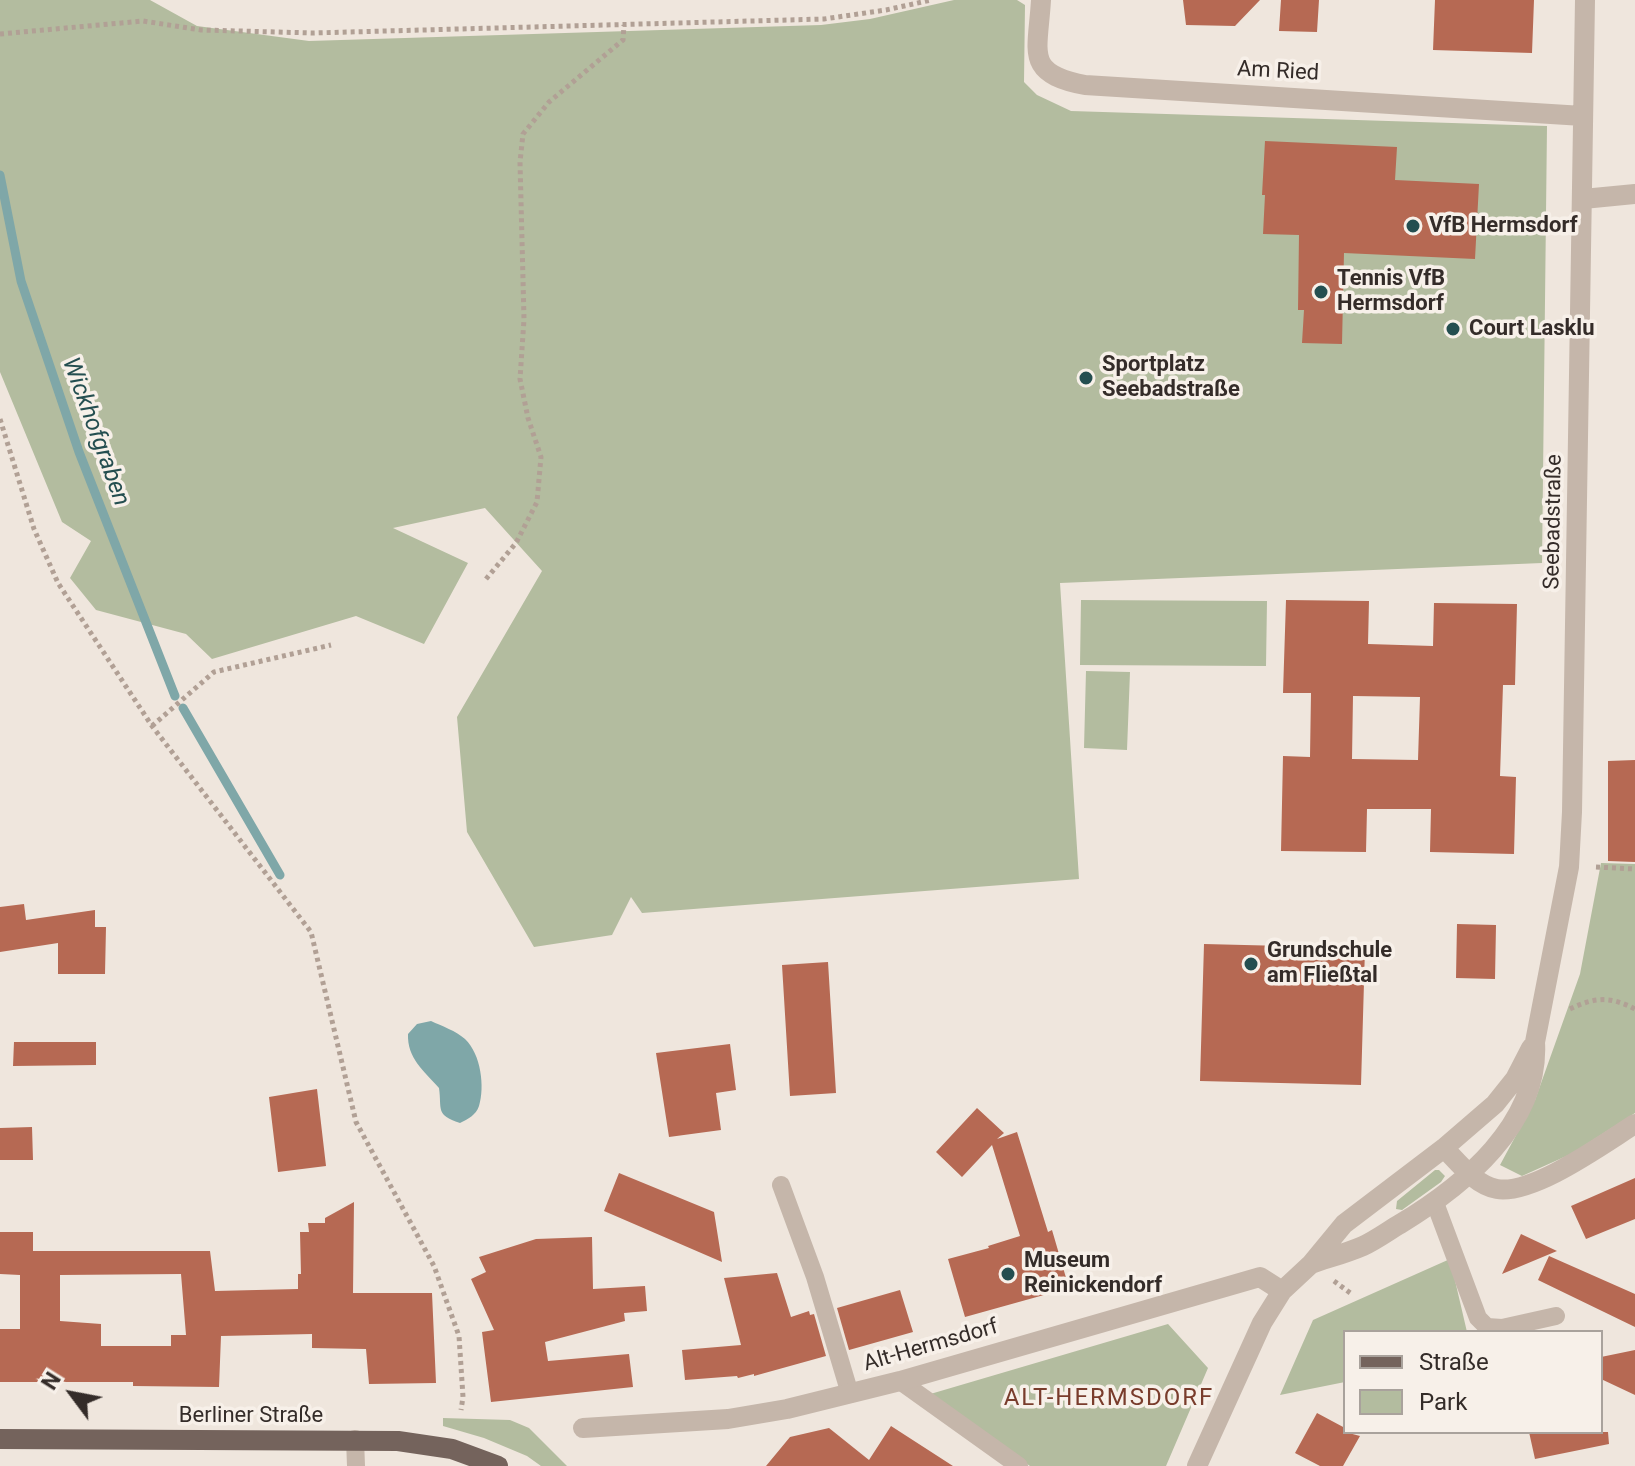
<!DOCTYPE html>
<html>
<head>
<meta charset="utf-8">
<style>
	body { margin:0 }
	#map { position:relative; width:1635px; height:1466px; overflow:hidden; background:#efe6dd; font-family:Roboto,sans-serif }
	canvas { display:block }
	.legend { position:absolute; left:1343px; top:1330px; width:260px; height:104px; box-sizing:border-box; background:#f7f0e9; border:2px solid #a9a29c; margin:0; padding:10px 14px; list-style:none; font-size:24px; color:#342c29 }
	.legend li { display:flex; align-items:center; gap:16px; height:40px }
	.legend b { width:40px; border:2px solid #a9a29c }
	.north { position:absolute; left:32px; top:1354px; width:80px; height:80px; -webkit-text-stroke:6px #f7f0e9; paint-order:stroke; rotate:302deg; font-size:22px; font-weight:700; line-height:32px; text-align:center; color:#342c29 }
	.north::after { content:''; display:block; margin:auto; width:28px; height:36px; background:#342c29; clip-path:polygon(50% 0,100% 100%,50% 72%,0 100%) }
</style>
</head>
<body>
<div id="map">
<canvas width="1635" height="1466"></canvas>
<ul class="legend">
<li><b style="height:10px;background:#74635c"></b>Straße</li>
<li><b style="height:22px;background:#b3bc9f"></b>Park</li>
</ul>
<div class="north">N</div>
</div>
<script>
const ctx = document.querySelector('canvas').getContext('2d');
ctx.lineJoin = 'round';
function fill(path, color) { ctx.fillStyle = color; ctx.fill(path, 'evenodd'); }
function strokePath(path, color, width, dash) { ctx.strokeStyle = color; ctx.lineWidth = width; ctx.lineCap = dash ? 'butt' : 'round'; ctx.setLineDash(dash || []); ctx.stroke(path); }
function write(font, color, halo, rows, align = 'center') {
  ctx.font = font + ' Roboto,sans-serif'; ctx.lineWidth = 7; ctx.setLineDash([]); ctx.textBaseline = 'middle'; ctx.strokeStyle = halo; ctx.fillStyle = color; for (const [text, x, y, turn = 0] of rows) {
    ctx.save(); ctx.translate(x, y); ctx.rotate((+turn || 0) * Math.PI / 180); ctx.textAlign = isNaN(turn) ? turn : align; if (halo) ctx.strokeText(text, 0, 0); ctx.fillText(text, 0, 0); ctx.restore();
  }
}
fill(new Path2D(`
	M 0,0 L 150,0 L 197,26 L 309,41 L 821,25 L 870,19 L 954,0 L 1017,0 L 1025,5 L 1024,82 L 1037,95 L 1071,111 L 1547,126 L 1542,563 L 1060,583 L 1079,879 L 642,913 L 631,897 L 612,935 L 534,947 L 467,832 L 457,717 L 542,571 L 485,508 L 393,528 L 468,563 L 424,644 L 356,616 L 212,659 L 186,634 L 96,610 L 70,578 L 91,541 L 62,522 L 0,372 Z
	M 1081,600 L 1267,601 L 1266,666 L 1080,665 Z
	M 1086,671 L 1130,672 L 1127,750 L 1084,748 Z
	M 1601,863 L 1635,864 L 1635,1113 L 1571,1154 L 1522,1176 L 1500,1165 L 1535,1100 L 1580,974 Z
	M 1435,1170 L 1439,1170 L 1445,1176 L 1441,1182 L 1402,1210 L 1396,1209 L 1397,1201 Z
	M 1450,1259 L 1467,1332 L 1345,1332 L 1345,1382 L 1280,1395 L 1313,1320 Z
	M 1168,1324 L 1208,1368 L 1166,1466 L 1030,1466 L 927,1395 Z
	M 443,1418 L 510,1420 L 529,1428 L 567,1466 L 541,1466 L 527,1456 L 484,1438 L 443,1426 Z`), '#b3bc9f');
fill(new Path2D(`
	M 431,1021 C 442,1026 456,1031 465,1039 C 481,1054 485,1087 479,1106 C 476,1115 468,1119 460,1123 C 435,1115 442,1109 439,1088 C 424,1071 407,1058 408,1034 L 417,1024 Z`), '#7fa7a8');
strokePath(new Path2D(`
	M 0,175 L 21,281 L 79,452 L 175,696
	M 183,708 L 280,875`), '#7fa7a8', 9);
fill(new Path2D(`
	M 1183,0 L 1260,0 L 1235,26 L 1186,25 Z
	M 1281,0 L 1319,0 L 1317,32 L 1279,31 Z
	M 1435,0 L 1534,0 L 1532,53 L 1433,50 Z
	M 1265,141 L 1397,147 L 1395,180 L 1479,184 L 1475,259 L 1344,253 L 1342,344 L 1302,343 L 1304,310 L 1298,310 L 1299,235 L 1263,234 L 1265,195 L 1262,195 Z
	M 1286,600 L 1369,601 L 1368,644 L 1433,646 L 1434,603 L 1517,604 L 1515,685 L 1503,685 L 1500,776 L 1516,777 L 1514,854 L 1430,852 L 1431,809 L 1367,809 L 1366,852 L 1281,851 L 1283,756 L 1310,757 L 1311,693 L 1283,693 ZM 1353,696 L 1420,697 L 1418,760 L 1352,759 Z
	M 1635,760 L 1635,862 L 1608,861 L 1608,761 Z
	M 24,904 L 26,920 L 95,910 L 95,927 L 106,927 L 105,974 L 58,974 L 58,943 L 0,952 L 0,907 Z
	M 1457,924 L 1496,925 L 1495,979 L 1456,978 Z
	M 1204,944 L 1365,948 L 1361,1085 L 1200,1081 Z
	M 828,962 L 836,1093 L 790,1096 L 782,965 Z
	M 14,1042 L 96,1042 L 96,1065 L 13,1066 Z
	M 730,1044 L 736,1090 L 716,1093 L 721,1130 L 669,1137 L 656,1053 Z
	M 317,1089 L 326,1166 L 278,1172 L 269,1097 Z
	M 977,1108 L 1004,1133 L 997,1139 L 1017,1132 L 1048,1232 L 1052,1230 L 1069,1288 L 965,1317 L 948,1259 L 989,1248 L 988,1246 L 1020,1236 L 992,1145 L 962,1177 L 936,1152 Z
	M 32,1127 L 33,1160 L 0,1160 L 0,1128 Z
	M 619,1173 L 714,1212 L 722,1262 L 604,1211 Z
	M 1635,1178 L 1635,1219 L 1586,1239 L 1571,1206 Z
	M 354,1202 L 353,1293 L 432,1293 L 436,1383 L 369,1384 L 366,1349 L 312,1348 L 312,1334 L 221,1336 L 219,1387 L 133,1386 L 133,1382 L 0,1382 L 0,1329 L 20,1329 L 20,1275 L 0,1274 L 0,1232 L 33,1232 L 33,1251 L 210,1251 L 215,1291 L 298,1289 L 298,1274 L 301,1274 L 300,1232 L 309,1232 L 308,1223 L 325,1223 L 325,1218 ZM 181,1274 L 186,1335 L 171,1335 L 171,1346 L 101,1346 L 101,1324 L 60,1321 L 60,1275 Z
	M 1521,1234 L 1557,1251 L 1502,1274 Z
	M 592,1237 L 593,1289 L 645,1286 L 647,1311 L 624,1313 L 625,1321 L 545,1342 L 548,1361 L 629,1354 L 633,1387 L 491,1402 L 482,1332 L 494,1330 L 471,1279 L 486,1272 L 479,1257 L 536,1239 Z
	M 1549,1256 L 1635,1294 L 1635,1327 L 1538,1280 Z
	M 777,1273 L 791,1317 L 809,1311 L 810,1315 L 814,1314 L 826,1356 L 754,1376 L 754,1374 L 738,1378 L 737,1376 L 685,1380 L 682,1350 L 741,1345 L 724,1278 Z
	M 900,1290 L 913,1332 L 849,1350 L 837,1308 Z
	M 1635,1350 L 1635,1395 L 1601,1379 L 1601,1357 Z
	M 1317,1413 L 1345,1428 L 1345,1432 L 1360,1436 L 1343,1466 L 1320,1466 L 1295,1453 Z
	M 891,1426 L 953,1466 L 766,1466 L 790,1437 L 829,1428 L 869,1460 Z
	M 1529,1432 L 1608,1432 L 1609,1444 L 1535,1459 Z`), '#b66953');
strokePath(new Path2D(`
	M 0,34 L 143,21 L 201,30 L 313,33 L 824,19 L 886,10 L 931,0
	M 0,419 L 34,529 L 58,583 L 152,726 L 311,932 L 356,1122 L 434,1266 L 459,1336 L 463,1397 L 461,1410
	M 486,579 L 516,543 L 537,502 L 541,457 L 528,418 L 520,379 L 524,319 L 520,162 L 523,134 L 549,102 L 623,40 L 624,25
	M 152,726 L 214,672 L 331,645
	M 1596,867 L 1635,869
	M 1570,1009 C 1595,997 1610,996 1635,1009
	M 1334,1281 L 1353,1295`), '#b1a095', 5, [4, 4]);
strokePath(new Path2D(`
	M 781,1185 L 815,1277 L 850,1394
	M 1435,1203 L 1478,1318 L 1487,1327 L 1502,1328 L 1556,1316
	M 900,1381 L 1019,1466
	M 355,1439 L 356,1466`), '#c5b6aa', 18);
strokePath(new Path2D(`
	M 1041,0 C 1038,53 1024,73 1085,85 L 1583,116
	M 1583,199 L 1635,194
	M 1444,1148 C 1458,1162 1475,1185 1497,1189 C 1533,1195 1603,1144 1635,1124
	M 1311,1264 C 1328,1258 1347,1253 1363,1246 C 1376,1240 1388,1231 1400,1224 C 1463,1186 1540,1124 1535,1042 L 1569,867 L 1572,812 L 1585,0
	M 583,1428 L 728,1419 L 787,1409 L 900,1381 L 1260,1277 L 1282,1291
	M 1197,1466 L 1262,1323 L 1282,1291 L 1311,1264 L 1344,1224 L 1444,1148 L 1495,1104 L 1515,1079 L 1531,1048`), '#c5b6aa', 20);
strokePath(new Path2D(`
	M 0,1439 L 398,1441 L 452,1449 L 498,1466`), '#74635c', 20);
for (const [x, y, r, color] of [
	[1413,226,8,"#244e50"],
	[1321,292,8,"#244e50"],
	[1453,329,8,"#244e50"],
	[1086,378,8,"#244e50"],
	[1251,964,8,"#244e50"],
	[1008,1274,8,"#244e50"]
]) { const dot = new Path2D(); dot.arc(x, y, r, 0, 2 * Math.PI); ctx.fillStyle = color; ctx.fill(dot); strokePath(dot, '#f7f0e9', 3); }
write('22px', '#342c29', '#f7f0e9', [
	["Am Ried",1278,72,3],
	["Seebadstraße",1554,522,-89],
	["Alt-Hermsdorf",931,1346,-16],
	["Berliner Straße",251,1416]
]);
write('bold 22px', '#342c29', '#f7f0e9', [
	["VfB Hermsdorf",1429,226],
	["Tennis VfB",1337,279],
	["Hermsdorf",1337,304],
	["Court Lasklu",1469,329],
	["Sportplatz",1102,365],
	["Seebadstraße",1102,390],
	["Grundschule",1267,951],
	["am Fließtal",1267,976],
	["Museum",1024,1261],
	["Reinickendorf",1024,1286]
], 'left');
write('italic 24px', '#244e50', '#f7f0e9', [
	["Wickhofgraben",95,432,70]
]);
ctx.letterSpacing = '2px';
write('24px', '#793c2c', '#f7f0e9', [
	["ALT-HERMSDORF",1109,1399]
]);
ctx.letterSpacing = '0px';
</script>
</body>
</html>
